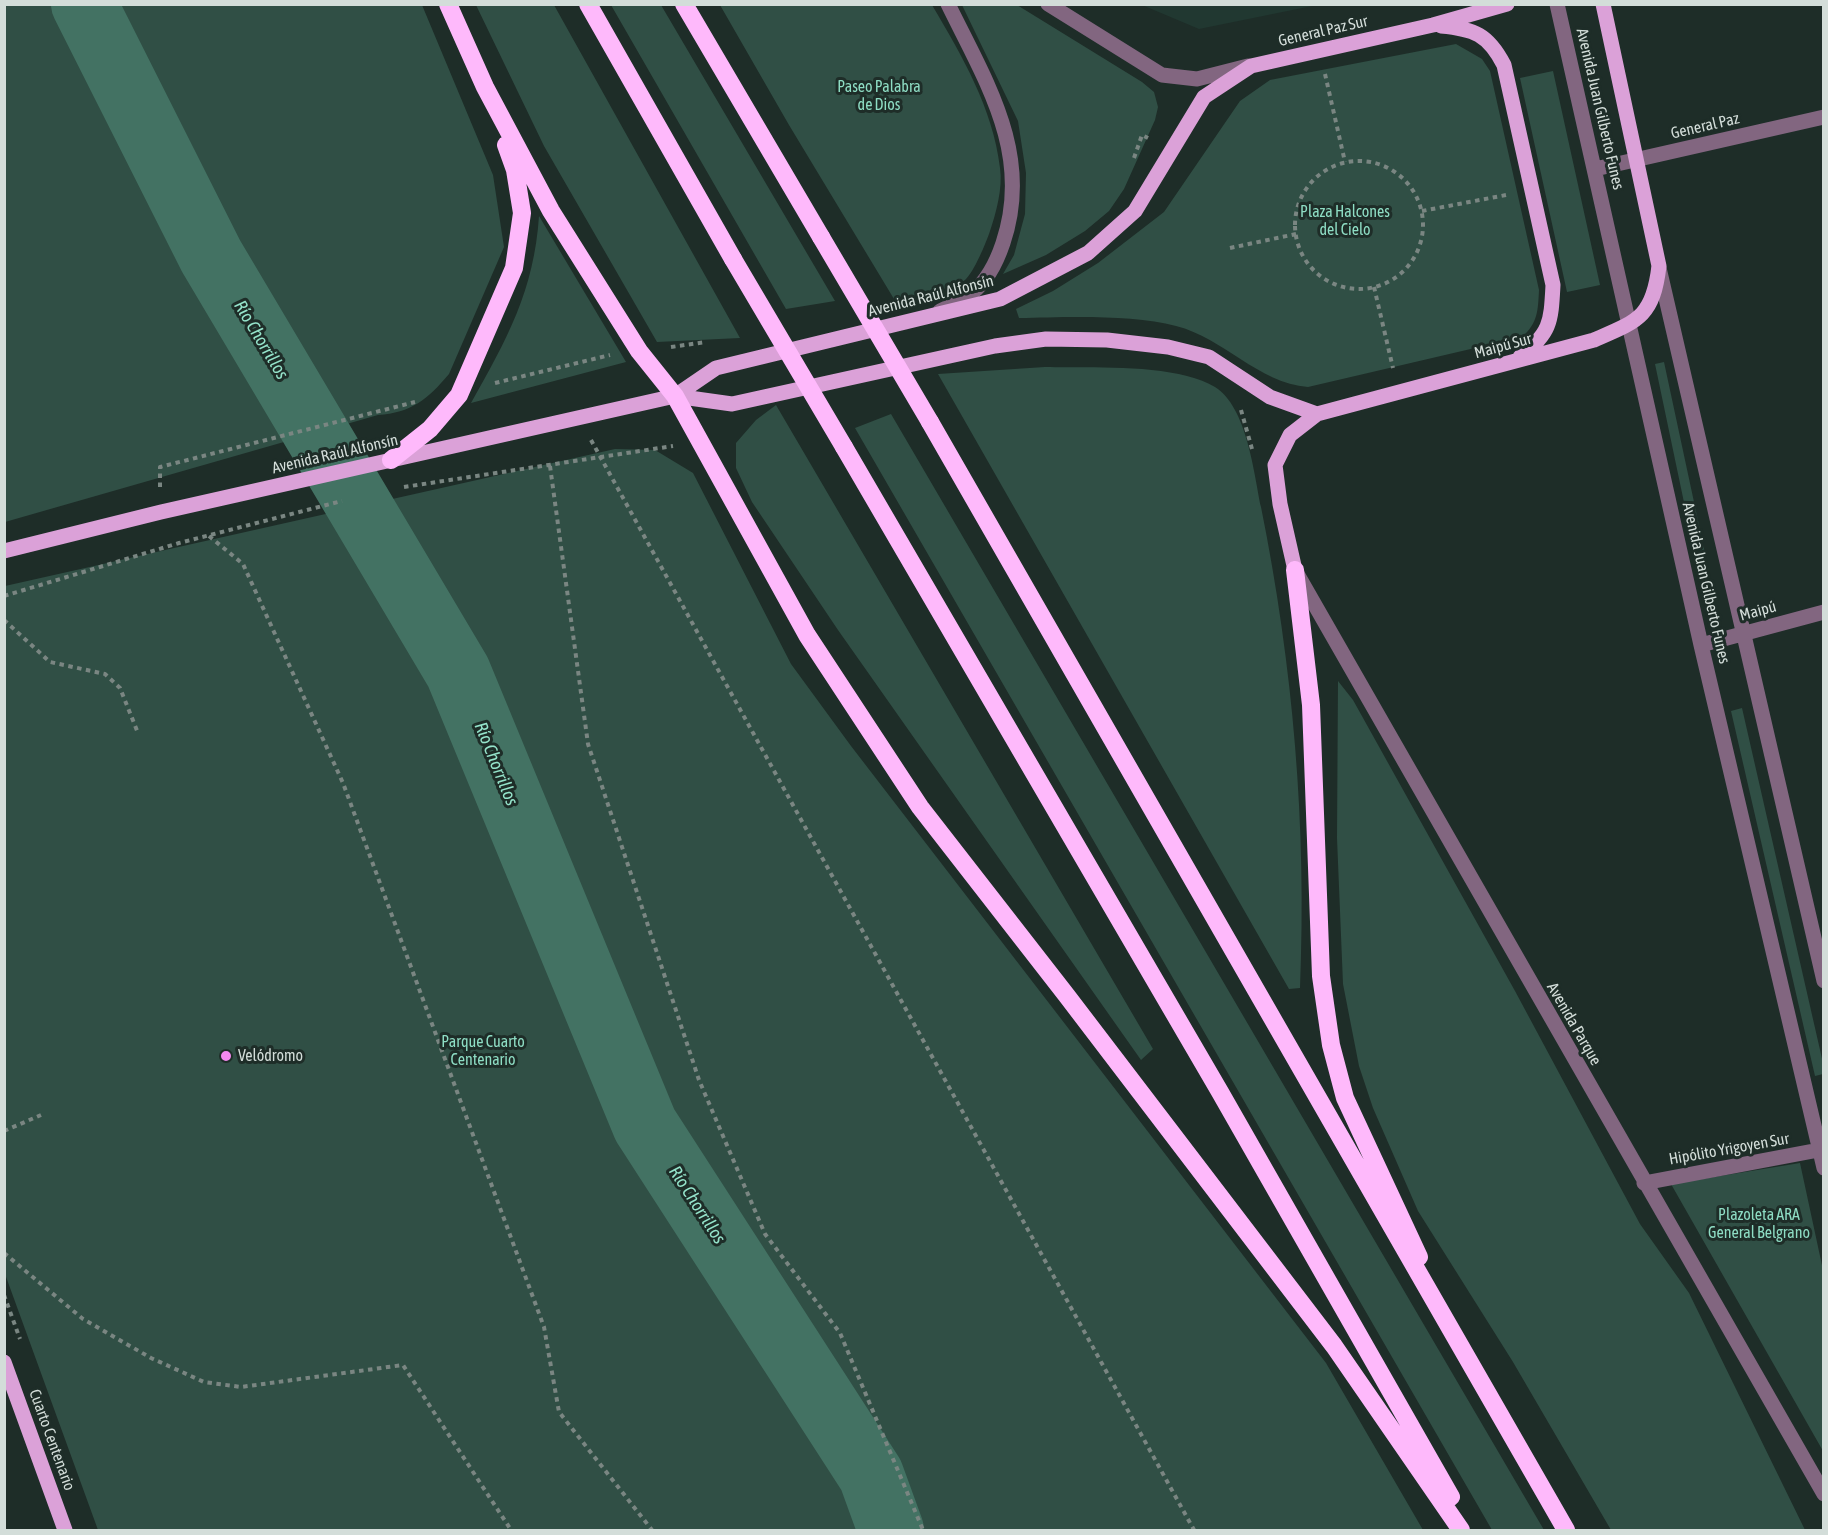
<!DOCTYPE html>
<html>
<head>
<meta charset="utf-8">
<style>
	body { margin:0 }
	#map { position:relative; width:1828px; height:1535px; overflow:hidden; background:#1e2d28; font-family:"Asap Condensed",sans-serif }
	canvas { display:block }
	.frame { position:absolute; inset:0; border:6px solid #d3ddd9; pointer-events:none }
</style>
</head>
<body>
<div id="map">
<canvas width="1828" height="1535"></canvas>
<div class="frame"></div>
</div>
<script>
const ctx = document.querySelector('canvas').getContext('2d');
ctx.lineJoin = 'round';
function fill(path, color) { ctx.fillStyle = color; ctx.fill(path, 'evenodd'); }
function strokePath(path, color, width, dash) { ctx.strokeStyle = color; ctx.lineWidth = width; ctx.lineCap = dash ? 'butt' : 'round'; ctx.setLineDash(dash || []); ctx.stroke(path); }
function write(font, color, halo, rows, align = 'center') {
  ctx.font = font + ' "Asap Condensed",sans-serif'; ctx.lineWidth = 6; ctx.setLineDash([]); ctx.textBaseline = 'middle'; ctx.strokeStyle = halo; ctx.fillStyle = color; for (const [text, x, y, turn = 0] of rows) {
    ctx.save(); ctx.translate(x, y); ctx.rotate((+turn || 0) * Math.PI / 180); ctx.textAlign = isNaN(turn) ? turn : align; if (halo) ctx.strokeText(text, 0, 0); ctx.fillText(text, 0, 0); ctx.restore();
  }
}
fill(new Path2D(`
	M 1142,5 L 1317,5 L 1199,29 Z`), '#213831');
fill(new Path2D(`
	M 5,4 L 422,5 L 493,175 L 504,247 L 449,374 C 428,399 411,413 378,415 L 5,522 Z
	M 476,5 L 554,5 L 740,338 L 657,342 L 544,146 Z
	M 611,5 L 661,5 L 835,301 L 786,309 Z
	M 720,5 L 932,5 C 962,56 993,108 1000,168 C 1003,188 996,213 990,231 C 986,243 974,272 965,280 C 952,290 911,296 894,299 L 789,125 Z
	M 962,5 L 1017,5 L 1142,82 L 1154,92 L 1158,107 L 1155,120 L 1124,189 L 1109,211 L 1085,231 L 1046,255 L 1003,274 L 1014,255 L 1025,214 L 1026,173 L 1018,121 Z
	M 1456,44 L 1482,59 L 1490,71 L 1539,290 C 1538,310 1538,323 1522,337 L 1308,387 C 1258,383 1224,338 1176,326 C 1132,314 1065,317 1019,318 L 1016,309 L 1053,291 L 1098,263 L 1164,212 L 1240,101 L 1270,80 Z
	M 1553,71 L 1600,285 L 1567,292 L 1520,78 Z
	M 539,216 L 626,362 L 471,403 C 507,339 534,291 539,216 Z
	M 1664,362 L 1709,572 L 1699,574 L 1655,364 Z
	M 1045,367 C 1090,368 1177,363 1215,387 C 1247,407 1254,473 1261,507 C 1293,666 1307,826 1300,988 L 1289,989 L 938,374 Z
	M 776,405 L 1153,1049 L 1141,1060 L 838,630 L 752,502 L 736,468 L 736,443 L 756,420 Z
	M 891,414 L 1544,1530 L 1492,1530 L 855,428 Z
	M 615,449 L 655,450 L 693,473 L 791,664 L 851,746 L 1326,1363 L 1423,1530 L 98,1530 L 5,1274 L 5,586 Z
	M 1338,681 L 1353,700 L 1515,991 L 1640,1224 L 1689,1293 L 1805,1530 L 1611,1530 L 1513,1362 L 1418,1211 L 1373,1108 L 1359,1066 L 1343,984 L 1337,838 Z
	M 1742,708 L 1823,1063 L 1823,1074 L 1815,1076 L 1731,711 Z
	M 1800,1163 L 1823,1270 L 1823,1451 L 1671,1184 Z`), '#304f45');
strokePath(new Path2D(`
	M 84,4 L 211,256 L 458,672 L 645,1125 L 871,1475 L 891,1530`), '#437263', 66);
strokePath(new Path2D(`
	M 1325,74 L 1345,162
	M 1134,158 L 1142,135 L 1148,138
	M1295 225a64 64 0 1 1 128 0a64 64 0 1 1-128 0Z
	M 1422,211 L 1506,195
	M 1230,248 L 1296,234
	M 1374,287 L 1393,368
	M 671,347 L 706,342
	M 495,383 L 610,355
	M 1241,410 L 1252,449
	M 591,440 L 1194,1530
	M 550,466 L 588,744 L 699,1080 L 765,1234 L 840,1333 L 923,1530
	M 160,487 L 160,467 L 415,402
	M 404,487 L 673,446
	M 209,536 L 243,564 L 343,783 L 544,1327 L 559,1412 L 652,1530
	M 4,596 L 179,543 L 342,501
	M 4,620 L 50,662 L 105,674 L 120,688 L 138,733
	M 4,1131 L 41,1115
	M 4,1253 L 83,1319 L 151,1358 L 204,1382 L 241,1387 L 403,1365 L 511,1530
	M 4,1295 L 20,1339`), '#7a8682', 4, [4.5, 4.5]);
strokePath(new Path2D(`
	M 1048,4 L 1162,75 L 1197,79 L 1248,66
	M 1557,4 L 1701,645 L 1824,1168
	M 1595,169 L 1824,117
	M 1659,268 L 1824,981
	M 940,311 C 951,306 963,300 972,293 C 987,281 997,261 1003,243 C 1033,154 986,82 948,4
	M 1296,572 L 1824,1494
	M 1701,645 L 1824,612
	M 1644,1183 L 1824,1149`), '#826680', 15);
strokePath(new Path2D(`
	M 1441,26 C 1474,29 1488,34 1504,65 L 1553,285 C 1551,322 1551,333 1520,357
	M 675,396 L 716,368 L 1000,299 L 1088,253 L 1135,211 L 1204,97 L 1251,66 L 1433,25 L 1507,4
	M 4,551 L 161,512 L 675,396 L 732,404 L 995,346 L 1046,339 L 1107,340 L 1168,347 L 1209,357 L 1270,397 L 1317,414
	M 1295,570 L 1280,504 L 1275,465 L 1290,435 L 1317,414 L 1594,340 C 1638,321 1653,317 1659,266 L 1603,4
	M 4,1362 L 65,1530`), '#dba1d8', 15);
strokePath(new Path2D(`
	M 448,4 L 485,87 L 551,211 L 639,351 L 675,396 L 807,635 L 920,807 L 1067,996 L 1334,1346 L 1461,1530
	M 588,4 L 733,259
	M 684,4 L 821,237
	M 930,422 L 1566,1530
	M 844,447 L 1220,1092 L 1451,1497
	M 391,460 L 430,429 L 459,395 L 514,268 L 522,213 L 515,170 L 506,145
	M 1295,570 L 1311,705 L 1321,976 L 1331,1045 L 1345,1098 L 1419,1257`), '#feb9fb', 18);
strokePath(new Path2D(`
	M 821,237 L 930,422
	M 733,259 L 844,447`), '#feb9fb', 18);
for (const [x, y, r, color] of [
	[226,1056,6,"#f489f0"]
]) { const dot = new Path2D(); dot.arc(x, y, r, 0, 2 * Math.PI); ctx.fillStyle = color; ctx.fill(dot); strokePath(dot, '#1e2d28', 2); }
write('16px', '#d3ddd9', '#1e2d28', [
	["General Paz Sur",1323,31,-13],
	["Avenida Juan Gilberto Funes",1600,109,77],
	["General Paz",1705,126,-13],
	["Avenida Raúl Alfonsín",931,296,-14],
	["Maipú Sur",1503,346,-15],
	["Avenida Raúl Alfonsín",335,454,-13],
	["Avenida Juan Gilberto Funes",1706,583,77],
	["Maipú",1758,611,-15],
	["Avenida Parque",1574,1024,60],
	["Hipólito Yrigoyen Sur",1729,1149,-10],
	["Cuarto Centenario",52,1440,70]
]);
write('16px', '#8eddc4', '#1e2d28', [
	["Paseo Palabra",879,87],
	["de Dios",879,105],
	["Plaza Halcones",1345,212],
	["del Cielo",1345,230],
	["Parque Cuarto",483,1042],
	["Centenario",483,1060],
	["Plazoleta ARA",1759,1215],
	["General Belgrano",1759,1233]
]);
write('16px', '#d3ddd9', '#1e2d28', [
	["Velódromo",238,1056]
], 'left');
write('italic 18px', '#95e4cb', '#1e2d28', [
	["Río Chorrillos",261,340,59],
	["Río Chorrillos",496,764,68],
	["Río Chorrillos",697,1205,57]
]);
</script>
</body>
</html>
